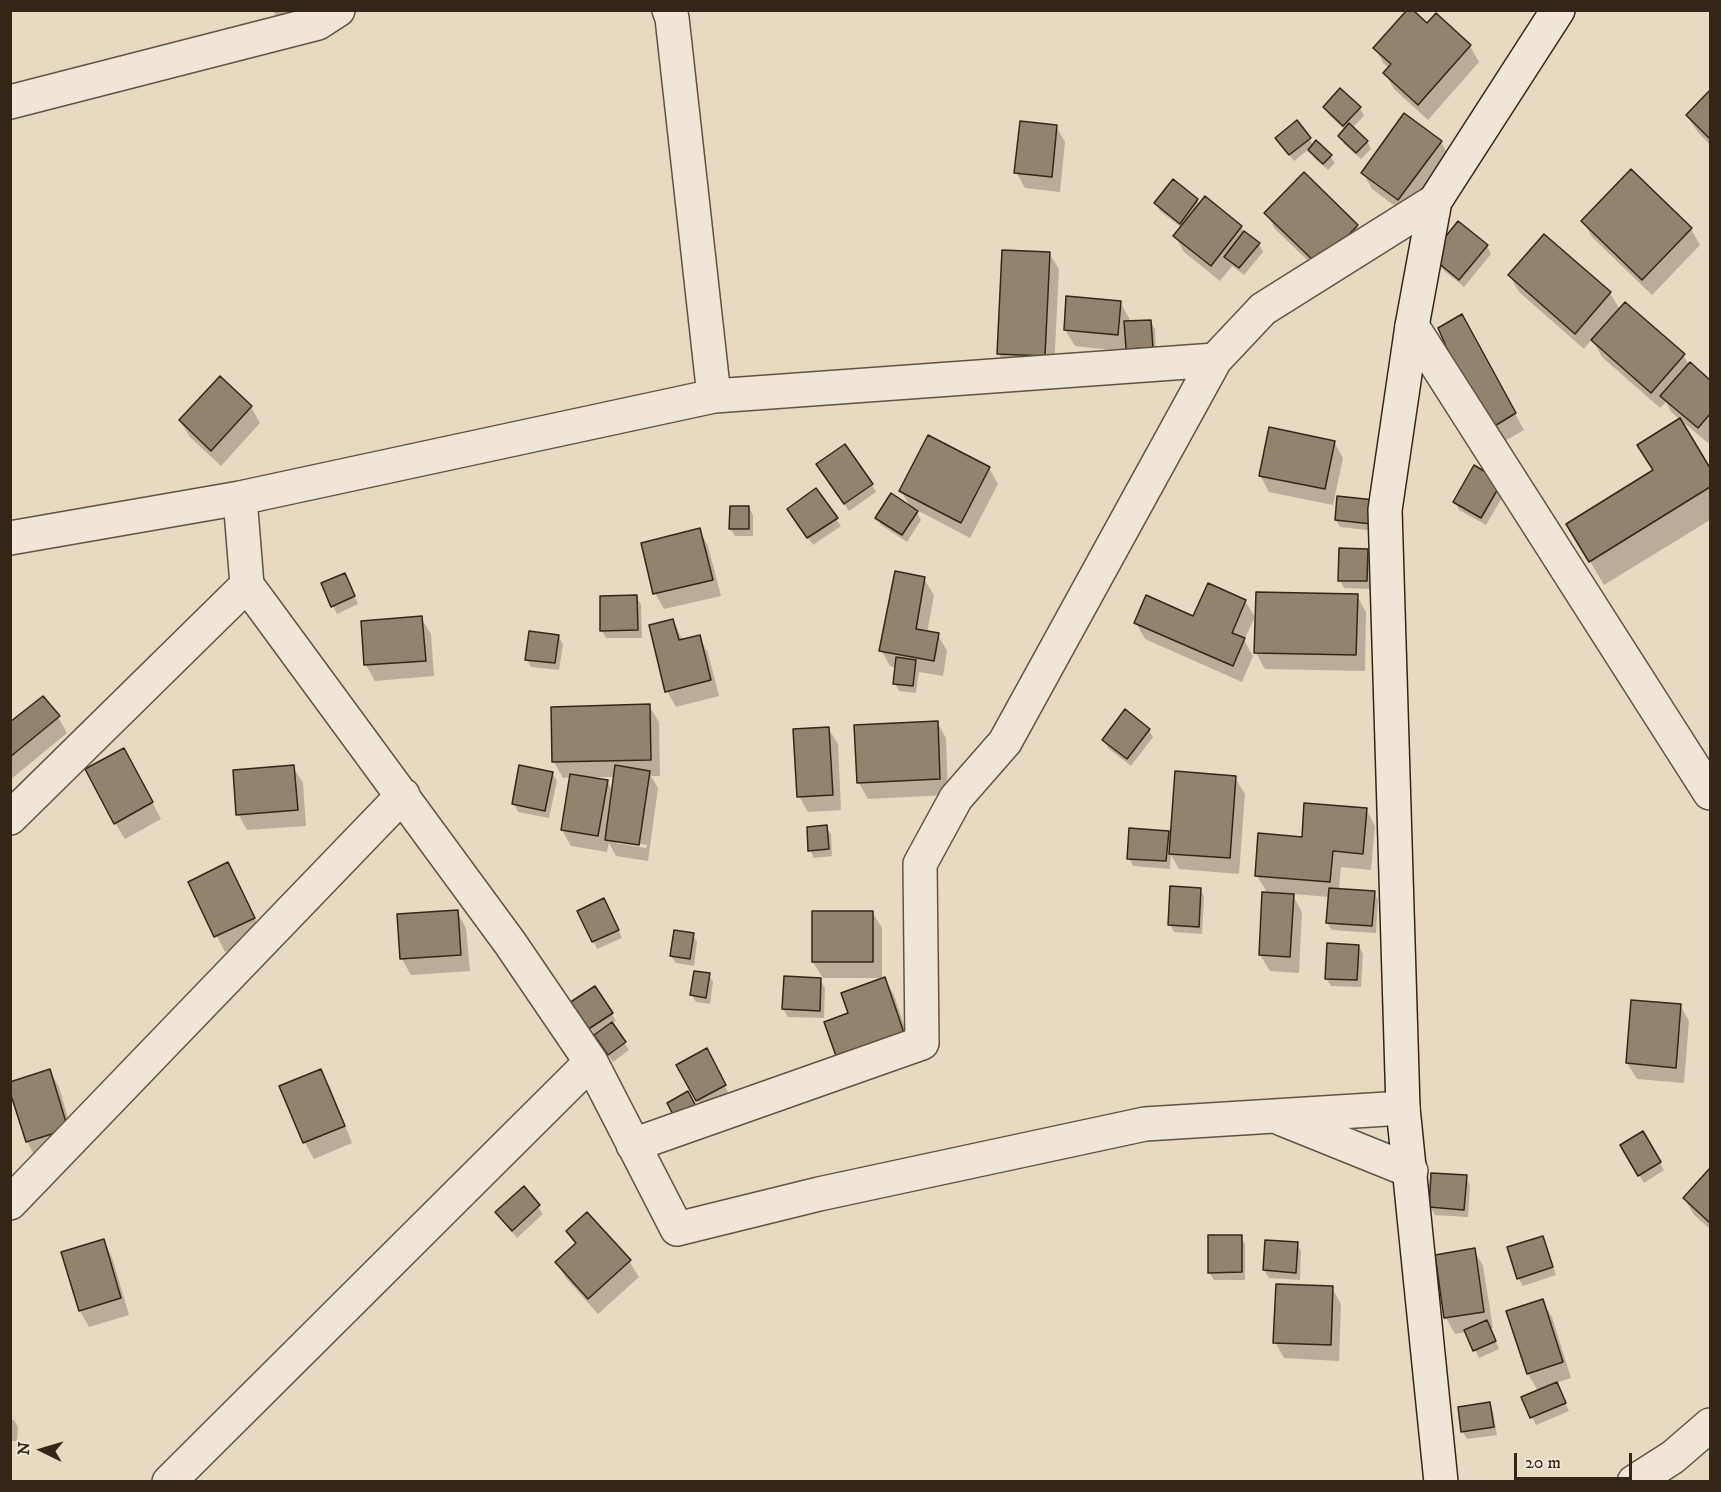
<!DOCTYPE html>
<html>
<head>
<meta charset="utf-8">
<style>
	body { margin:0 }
	#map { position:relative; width:1721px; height:1492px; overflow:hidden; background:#e8d9c1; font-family:"IM FELL DW Pica",serif }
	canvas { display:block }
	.frame { position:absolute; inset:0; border:12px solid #342617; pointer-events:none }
	.north { position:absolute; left:12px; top:1420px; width:60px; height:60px; -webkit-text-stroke:4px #f0e6d7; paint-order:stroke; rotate:275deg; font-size:16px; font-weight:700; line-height:24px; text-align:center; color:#342617 }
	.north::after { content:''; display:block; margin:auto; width:21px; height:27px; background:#342617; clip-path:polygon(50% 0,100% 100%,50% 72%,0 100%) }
	.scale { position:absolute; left:1514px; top:1453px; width:118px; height:27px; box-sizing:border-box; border:3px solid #342617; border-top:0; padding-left:8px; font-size:18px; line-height:21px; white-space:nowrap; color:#342617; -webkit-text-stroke:4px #f0e6d7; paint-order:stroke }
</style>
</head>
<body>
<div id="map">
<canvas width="1721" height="1492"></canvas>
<div class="frame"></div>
<div class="north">N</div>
<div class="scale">20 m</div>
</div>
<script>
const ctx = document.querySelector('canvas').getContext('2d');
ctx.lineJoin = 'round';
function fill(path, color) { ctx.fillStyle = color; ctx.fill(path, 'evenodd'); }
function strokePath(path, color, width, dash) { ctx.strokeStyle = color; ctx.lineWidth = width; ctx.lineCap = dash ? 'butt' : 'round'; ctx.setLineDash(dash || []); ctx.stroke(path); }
fill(new Path2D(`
	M 272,10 L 319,10 L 289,33 Z
	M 1436,15 L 1470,46 L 1479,62 L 1428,120 L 1394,89 L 1385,73 L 1389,68 L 1384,64 L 1375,48 L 1427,25 Z
	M 1710,92 L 1710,145 L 1697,131 L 1687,116 Z
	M 1325,107 L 1360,108 L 1364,116 L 1352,128 L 1367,141 L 1371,149 L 1361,159 L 1344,144 L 1340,136 L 1345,130 L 1329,115 Z
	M 1056,126 L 1065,142 L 1060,192 L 1025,188 L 1016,172 Z
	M 1309,138 L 1313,145 L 1330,156 L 1335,163 L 1328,170 L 1314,158 L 1309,149 L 1294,161 L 1277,139 Z
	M 1441,142 L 1450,158 L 1407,215 L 1372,189 L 1363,173 Z
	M 1304,174 L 1357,226 L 1366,242 L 1329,281 L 1275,229 L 1266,213 Z
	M 1197,200 L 1200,205 L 1241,227 L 1245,234 L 1259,244 L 1263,252 L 1244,275 L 1232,266 L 1220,281 L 1184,252 L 1175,236 L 1182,228 L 1160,211 L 1156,204 Z
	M 1583,221 L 1691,229 L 1700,245 L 1652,295 L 1592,237 Z
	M 1487,246 L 1491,254 L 1464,287 L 1436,264 Z
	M 1049,253 L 1059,269 L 1054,371 L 1008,370 L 999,354 Z
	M 1510,276 L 1610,293 L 1620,310 L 1683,355 L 1689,365 L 1710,382 L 1710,440 L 1708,443 L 1671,412 L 1666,402 L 1660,408 L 1602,357 L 1592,339 L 1584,349 L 1519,292 Z
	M 1120,302 L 1129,318 L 1129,322 L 1150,321 L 1155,329 L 1156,355 L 1075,346 L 1065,330 Z
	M 1470,332 L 1524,430 L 1503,442 L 1474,402 Z
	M 220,378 L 251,407 L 260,423 L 221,466 L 190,437 L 180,421 Z
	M 1680,421 L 1710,471 L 1710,520 L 1604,585 L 1568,524 L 1654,471 Z
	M 1334,442 L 1343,458 L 1333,505 L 1269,492 L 1260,475 Z
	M 1475,467 L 1506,491 L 1486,525 L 1459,510 L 1455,502 Z
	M 989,468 L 998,484 L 970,538 L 915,509 L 921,520 L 907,542 L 881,525 L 877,518 L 911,508 L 901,491 Z
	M 823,472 L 872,485 L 876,492 L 849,511 Z
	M 1374,501 L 1376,531 L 1340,527 L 1336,520 Z
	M 749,508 L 753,515 L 753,536 L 735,536 L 730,528 Z
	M 793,517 L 836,519 L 841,526 L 813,545 Z
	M 699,530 L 708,546 L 721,596 L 664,609 L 655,593 Z
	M 1367,550 L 1371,558 L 1371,589 L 1344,588 L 1340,580 Z
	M 924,579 L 934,595 L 927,633 L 938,635 L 947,651 L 943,676 L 919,672 L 916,693 L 899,691 L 895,683 L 896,668 L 890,666 L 881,650 Z
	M 348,582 L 358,604 L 337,614 L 333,606 Z
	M 1357,596 L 1366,612 L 1365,671 L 1265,669 L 1256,653 Z
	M 636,597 L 641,604 L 642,638 L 606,638 L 602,631 Z
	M 1245,601 L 1255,617 L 1244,640 L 1253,656 L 1242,682 L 1145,639 L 1136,623 L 1194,618 Z
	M 421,618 L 431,634 L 434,676 L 375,681 L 366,665 Z
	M 673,621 L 683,641 L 699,637 L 708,653 L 719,696 L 676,707 L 667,691 Z
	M 558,636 L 563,644 L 559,670 L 531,667 L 527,659 Z
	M 649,706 L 659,722 L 660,776 L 651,776 L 658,788 L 648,861 L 616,856 L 609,843 L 607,852 L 571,846 L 562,830 L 571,777 L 563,778 L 554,762 ZM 590,777 L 615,777 L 613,792 L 607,781 L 590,779 ZM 616,840 L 647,845 L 646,848 L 616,843 Z
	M 58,717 L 67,733 L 10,780 L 10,724 Z
	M 937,722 L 946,738 L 948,795 L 868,799 L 859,783 L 856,726 Z
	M 828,728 L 838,744 L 841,810 L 808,812 L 799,796 Z
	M 1149,730 L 1153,737 L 1131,766 L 1108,748 L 1104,741 Z
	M 133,766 L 161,819 L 125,839 L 115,823 Z
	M 293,767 L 303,783 L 306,826 L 247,830 L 238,814 Z
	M 552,773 L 557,781 L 549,818 L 518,812 L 514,804 Z
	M 1235,778 L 1245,794 L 1239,874 L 1179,869 L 1171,855 L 1170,869 L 1133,866 L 1129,858 L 1168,833 L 1171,839 Z
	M 1366,809 L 1375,826 L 1371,870 L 1341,867 L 1339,890 L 1374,892 L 1378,900 L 1376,933 L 1332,930 L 1327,923 L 1330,897 L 1292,894 L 1302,912 L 1299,973 L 1270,971 L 1260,955 L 1268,894 L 1257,876 L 1303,838 Z
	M 826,827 L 831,834 L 832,856 L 814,858 L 810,850 Z
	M 236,879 L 262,934 L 225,952 L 190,883 Z
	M 1200,889 L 1204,897 L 1202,934 L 1174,932 L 1170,924 Z
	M 608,908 L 622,938 L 597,949 L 579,911 Z
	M 457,912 L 466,928 L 470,971 L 411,975 L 402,959 L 398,916 Z
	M 872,912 L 882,928 L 882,978 L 823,978 L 813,962 Z
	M 693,935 L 697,942 L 694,966 L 676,963 L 671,956 Z
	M 1359,947 L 1363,954 L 1361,987 L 1331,986 L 1326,978 Z
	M 709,975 L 713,982 L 710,1004 L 696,1002 L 692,995 Z
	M 785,978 L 820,980 L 825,988 L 824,1018 L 788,1017 L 783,1009 Z
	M 884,979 L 894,995 L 912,1049 L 850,1014 Z
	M 1680,1005 L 1689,1021 L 1684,1083 L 1637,1079 L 1627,1063 Z
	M 576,1011 L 611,1013 L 616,1021 L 611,1024 L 629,1050 L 613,1062 L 595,1035 L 593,1036 Z
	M 706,1050 L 729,1094 L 702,1108 L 678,1065 Z
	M 50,1071 L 59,1087 L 76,1145 L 36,1158 L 27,1142 Z
	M 320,1071 L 330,1087 L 352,1143 L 314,1159 L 305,1143 L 281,1087 Z
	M 1642,1133 L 1664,1170 L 1644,1183 L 1622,1146 Z
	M 1710,1170 L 1710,1229 L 1694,1215 L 1685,1199 Z
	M 1466,1177 L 1470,1185 L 1468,1217 L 1435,1215 L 1430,1207 Z
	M 524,1189 L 543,1214 L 517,1238 L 497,1213 Z
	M 568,1232 L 629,1261 L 639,1277 L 598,1314 L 566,1278 L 557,1262 L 576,1245 Z
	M 1241,1237 L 1245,1244 L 1245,1280 L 1214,1280 L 1209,1272 Z
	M 1542,1238 L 1556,1275 L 1523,1286 L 1518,1278 Z
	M 103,1241 L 112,1257 L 129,1315 L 89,1327 L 80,1311 Z
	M 1297,1244 L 1301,1251 L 1300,1280 L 1269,1278 L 1264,1270 Z
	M 1474,1250 L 1483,1266 L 1493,1328 L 1490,1328 L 1499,1349 L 1479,1358 L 1467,1332 L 1455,1334 L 1446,1318 Z
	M 1332,1288 L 1341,1304 L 1339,1361 L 1284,1358 L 1275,1342 Z
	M 1542,1301 L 1552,1317 L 1571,1378 L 1556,1383 L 1569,1411 L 1536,1425 L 1523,1398 L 1538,1391 L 1528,1374 Z
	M 1489,1404 L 1493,1411 L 1497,1435 L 1467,1439 L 1463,1432 Z
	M 10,1419 L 14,1420 L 18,1427 L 17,1441 L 10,1441 Z`), '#0003');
const building = new Path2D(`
	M 1407,10 L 1413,10 L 1427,23 L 1436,13 L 1471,45 L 1418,105 L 1383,73 L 1391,64 L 1373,48 Z
	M 1340,88 L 1361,107 L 1343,126 L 1323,107 Z
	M 1710,90 L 1710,139 L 1686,115 Z
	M 1404,113 L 1442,141 L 1398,200 L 1361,173 Z
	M 1297,120 L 1311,138 L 1289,155 L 1275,138 Z
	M 1020,121 L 1057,125 L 1052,177 L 1014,173 Z
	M 1349,123 L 1368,141 L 1356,153 L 1338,136 Z
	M 1316,140 L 1332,155 L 1323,164 L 1308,150 Z
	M 1631,169 L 1692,228 L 1642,280 L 1581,221 Z
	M 1304,172 L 1358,225 L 1319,266 L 1264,213 Z
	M 1173,179 L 1198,199 L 1180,224 L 1154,203 Z
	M 1205,196 L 1242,226 L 1211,266 L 1173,236 Z
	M 1458,221 L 1488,245 L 1459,280 L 1430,256 Z
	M 1244,231 L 1260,243 L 1239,268 L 1224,257 Z
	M 1544,234 L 1611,292 L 1575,334 L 1508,275 Z
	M 1002,250 L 1050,252 L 1045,356 L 997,354 Z
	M 1066,296 L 1121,301 L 1118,335 L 1064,330 Z
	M 1625,302 L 1685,354 L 1651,393 L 1591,340 Z
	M 1462,314 L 1516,413 L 1493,427 L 1463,386 L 1438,328 Z
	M 1151,320 L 1153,348 L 1126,349 L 1124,321 Z
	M 1690,362 L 1710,380 L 1710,414 L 1698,428 L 1660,396 Z
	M 220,376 L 252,406 L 211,451 L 179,420 Z
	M 1680,418 L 1710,468 L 1710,487 L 1589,562 L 1566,524 L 1653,470 L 1637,445 Z
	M 1269,427 L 1335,441 L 1325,489 L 1259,476 Z
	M 928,435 L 990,467 L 961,523 L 899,491 Z
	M 845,444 L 873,484 L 844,504 L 816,464 Z
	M 1474,465 L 1502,482 L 1481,518 L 1453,502 Z
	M 816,488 L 838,518 L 807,538 L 787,509 Z
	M 891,493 L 918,511 L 902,535 L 875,518 Z
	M 1337,496 L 1375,500 L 1372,524 L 1335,520 Z
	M 730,506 L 749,506 L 749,529 L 729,529 Z
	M 700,528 L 713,580 L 653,594 L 641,543 Z
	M 1339,548 L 1368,549 L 1367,581 L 1338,581 Z
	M 895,571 L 925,577 L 916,629 L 939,633 L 934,661 L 879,651 Z
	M 345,573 L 355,596 L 331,607 L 321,583 Z
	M 1208,583 L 1246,600 L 1232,633 L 1245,638 L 1233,666 L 1134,623 L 1146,595 L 1193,616 Z
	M 1256,592 L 1358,594 L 1356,655 L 1254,653 Z
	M 637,595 L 638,630 L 600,631 L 600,596 Z
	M 422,616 L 426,661 L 364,665 L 361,621 Z
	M 673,619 L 679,640 L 700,635 L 711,680 L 665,692 L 649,625 Z
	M 529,631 L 559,635 L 555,663 L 525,660 Z
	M 896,657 L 916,660 L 913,686 L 893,684 Z
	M 43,696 L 60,716 L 10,757 L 10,722 Z
	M 650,704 L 651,760 L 552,762 L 551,707 Z
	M 1125,709 L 1150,729 L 1127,759 L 1102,740 Z
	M 938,721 L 940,779 L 857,783 L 854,725 Z
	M 829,727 L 833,795 L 797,797 L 793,729 Z
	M 124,748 L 153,802 L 114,824 L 85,769 Z
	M 294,765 L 298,810 L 236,815 L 233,770 Z
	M 519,765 L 553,772 L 545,811 L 512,804 Z
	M 615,765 L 650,771 L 639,845 L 605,840 Z
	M 1175,771 L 1236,776 L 1230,858 L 1169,854 Z
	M 570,774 L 608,780 L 598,836 L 561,830 Z
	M 1304,803 L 1367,808 L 1363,854 L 1333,851 L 1330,882 L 1255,876 L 1258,833 L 1302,837 Z
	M 827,825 L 829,849 L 808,851 L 807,827 Z
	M 1129,828 L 1169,831 L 1166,861 L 1127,859 Z
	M 228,862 L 255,918 L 214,937 L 188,882 Z
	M 1170,886 L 1201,888 L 1199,927 L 1168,925 Z
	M 1329,888 L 1375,891 L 1372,926 L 1326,923 Z
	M 1262,892 L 1294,894 L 1290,957 L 1259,955 Z
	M 604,898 L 619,930 L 592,942 L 577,911 Z
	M 458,910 L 461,955 L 400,959 L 397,914 Z
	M 812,911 L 873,911 L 873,962 L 812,962 Z
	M 674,930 L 694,933 L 690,959 L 670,956 Z
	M 1327,943 L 1359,945 L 1357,980 L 1325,979 Z
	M 694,971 L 710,973 L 706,998 L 690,995 Z
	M 784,976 L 821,978 L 820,1011 L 782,1009 Z
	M 885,977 L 904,1033 L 836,1056 L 824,1022 L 848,1013 L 841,993 Z
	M 595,986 L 613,1013 L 587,1030 L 569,1003 Z
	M 1631,1000 L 1681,1004 L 1676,1068 L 1626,1063 Z
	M 612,1022 L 626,1042 L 608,1055 L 594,1035 Z
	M 707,1048 L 726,1085 L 696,1101 L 676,1065 Z
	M 50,1069 L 68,1129 L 26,1142 L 10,1092 L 10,1082 Z
	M 321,1069 L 345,1126 L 303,1143 L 279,1086 Z
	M 688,1091 L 700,1114 L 679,1126 L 667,1103 Z
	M 1643,1131 L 1661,1162 L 1638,1176 L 1620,1145 Z
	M 1710,1168 L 1710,1223 L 1683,1198 Z
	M 1431,1173 L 1467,1175 L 1464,1210 L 1429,1207 Z
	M 524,1186 L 540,1205 L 512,1231 L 495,1212 Z
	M 587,1212 L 631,1260 L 588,1299 L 555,1262 L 576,1243 L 566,1231 Z
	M 1208,1235 L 1242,1235 L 1242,1272 L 1208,1273 Z
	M 1543,1236 L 1553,1267 L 1517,1279 L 1507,1247 Z
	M 104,1239 L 121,1298 L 79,1311 L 61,1252 Z
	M 1265,1240 L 1298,1242 L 1296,1273 L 1263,1270 Z
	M 1475,1248 L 1484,1312 L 1444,1318 L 1435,1255 Z
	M 1276,1284 L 1333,1286 L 1331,1345 L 1273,1343 Z
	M 1543,1299 L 1563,1362 L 1527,1374 L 1506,1311 Z
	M 1487,1320 L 1496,1341 L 1473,1351 L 1464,1330 Z
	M 1557,1382 L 1566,1403 L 1530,1418 L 1521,1397 Z
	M 1490,1402 L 1494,1427 L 1461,1432 L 1458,1407 Z`);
fill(building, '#92836f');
strokePath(building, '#342617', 1.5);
const street = new Path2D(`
	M 669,10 L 672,18 L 714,396
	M 10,102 L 318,23 L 338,10
	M 1412,326 L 1710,793
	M 240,498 L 247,585 L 510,943 L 591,1062 L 677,1229 L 819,1194 L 1145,1124 L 1403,1108
	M 10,538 L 240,498 L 714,396 L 1215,360 L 1263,309 L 1435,201
	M 10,818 L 247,585
	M 1282,1119 L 1411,1171
	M 633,1145 L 922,1043 L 920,864 L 956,798 L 1005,742 L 1215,360
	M 10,1203 L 403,795
	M 169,1482 L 591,1062
	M 1634,1482 L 1673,1457 L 1710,1425`);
const secondary = new Path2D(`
	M 1441,1482 L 1403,1108 L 1385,510 L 1412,326 L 1435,201 L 1558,10`);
strokePath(street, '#615342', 36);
strokePath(secondary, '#342617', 36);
strokePath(street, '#f0e6d7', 33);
strokePath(secondary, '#f0e6d7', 33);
</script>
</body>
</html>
